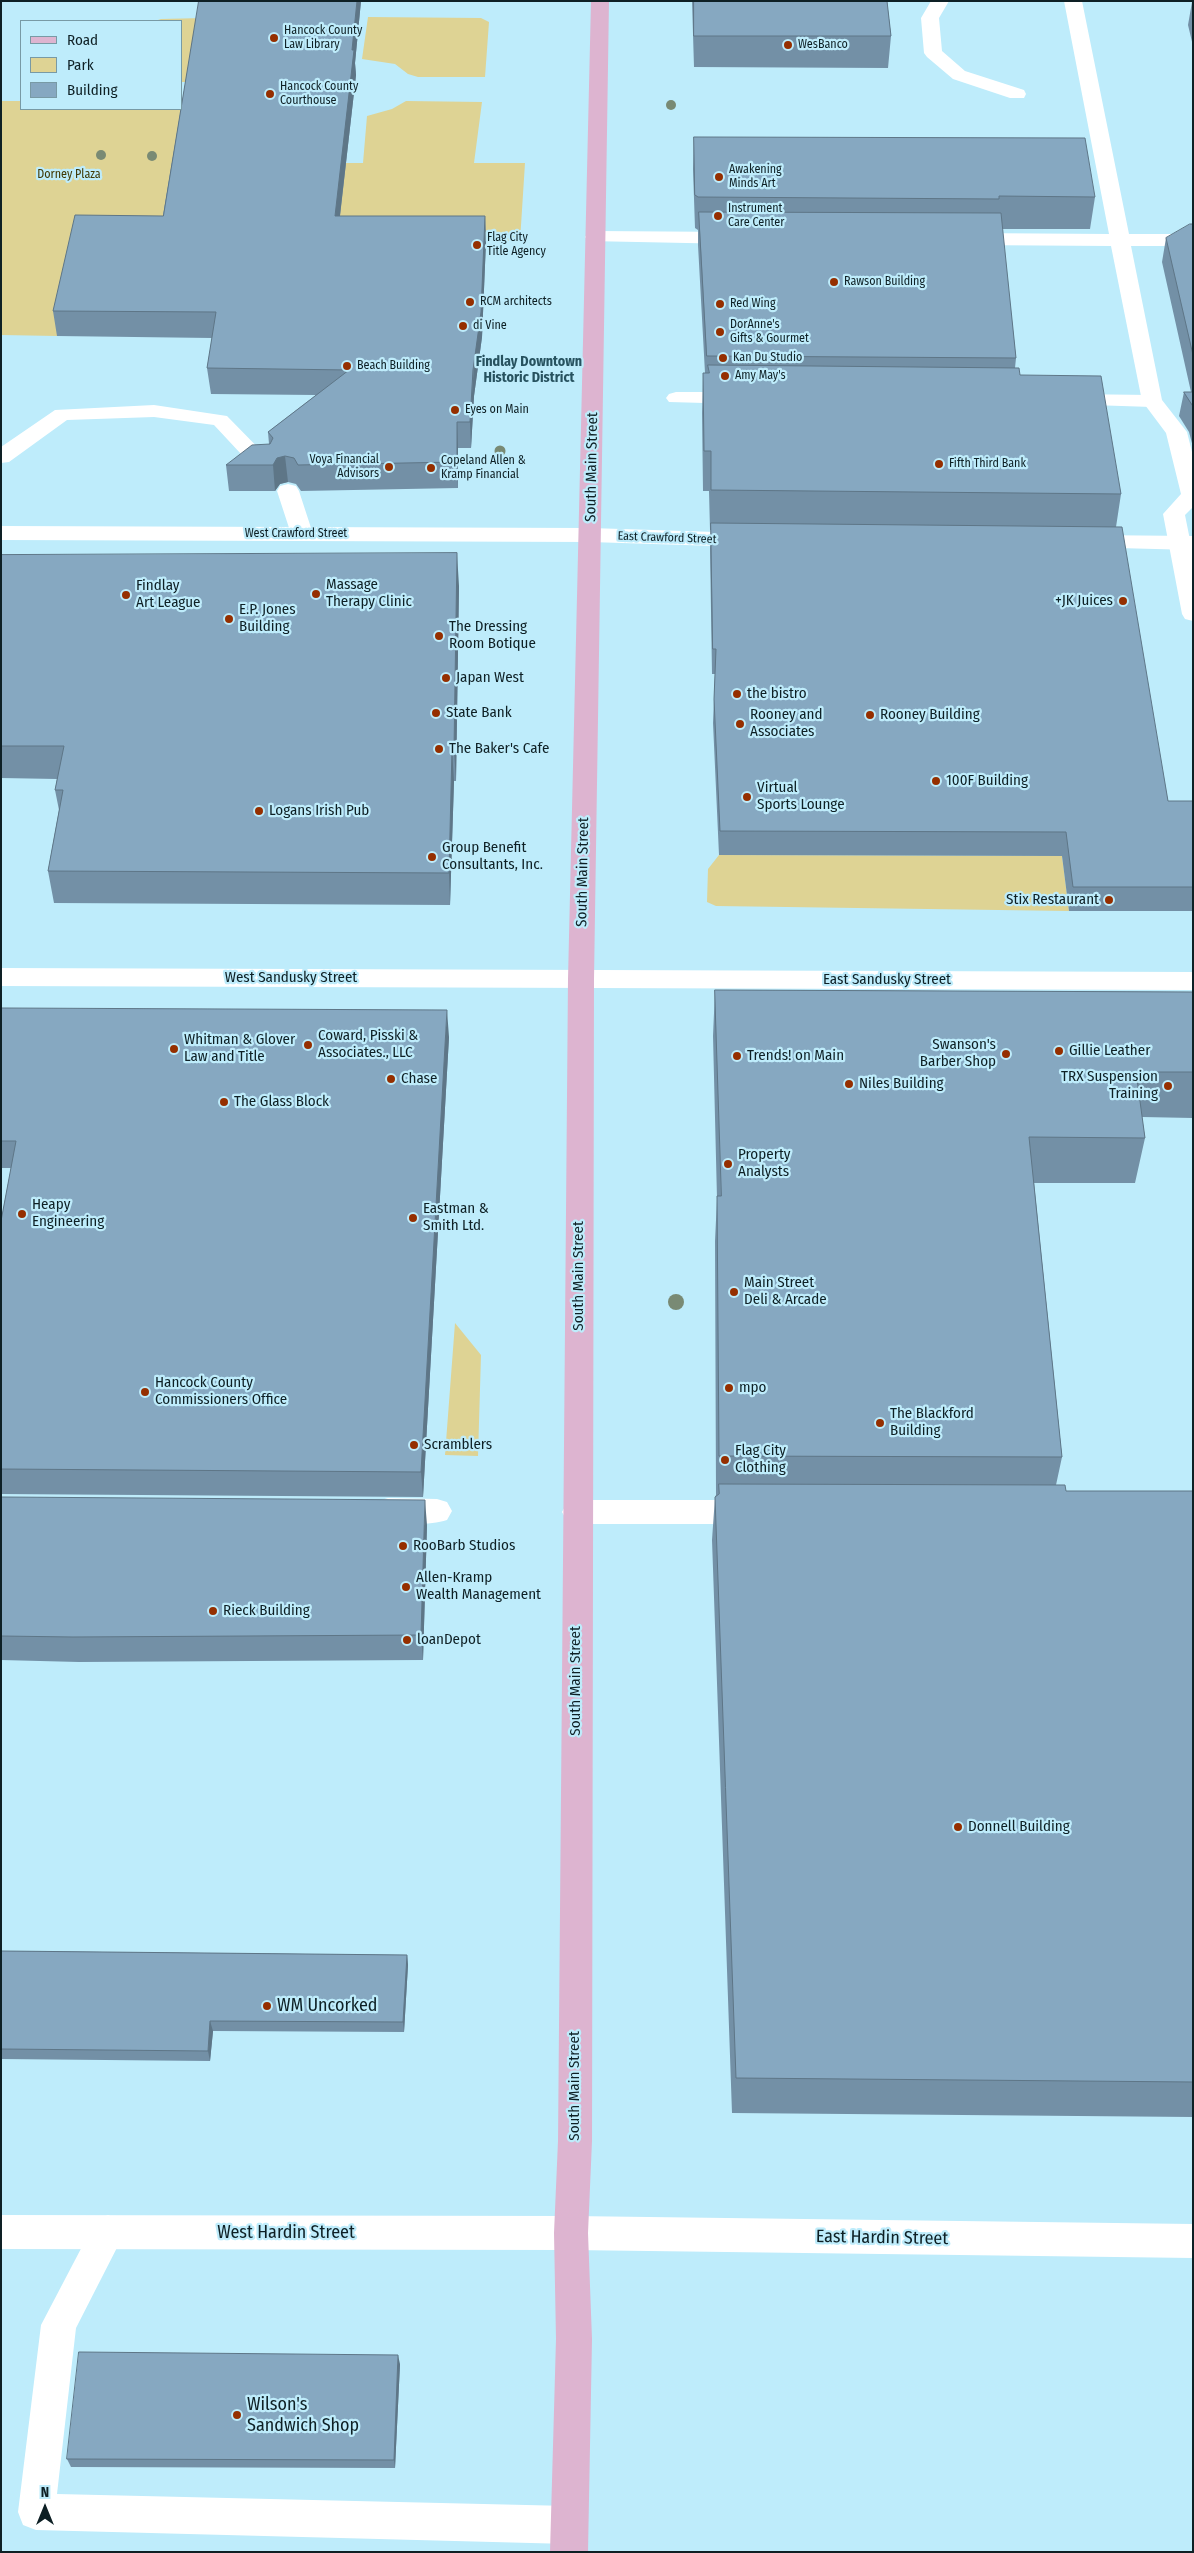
<!DOCTYPE html>
<html>
<head>
<meta charset="utf-8">
<style>
	body { margin:0 }
	#map { position:relative; width:1194px; height:2553px; overflow:hidden; background:#beecfb; font-family:"Fira Sans Condensed",sans-serif }
	canvas { display:block }
	.frame { position:absolute; inset:0; border:2px solid #0e2025; pointer-events:none }
	.legend { position:absolute; left:20px; top:20px; width:162px; height:90px; box-sizing:border-box; background:#beecfb; border:1px solid #789aa5; margin:0; padding:6px 9px; list-style:none; font-size:15px; color:#0e2025 }
	.legend li { display:flex; align-items:center; gap:10px; height:25px }
	.legend b { width:25px; border:1px solid #789aa5 }
	.north { position:absolute; left:20px; top:2483px; width:50px; height:50px; -webkit-text-stroke:4px #beecfb; paint-order:stroke; rotate:0deg; font-size:14px; font-weight:700; line-height:20px; text-align:center; color:#0e2025 }
	.north::after { content:''; display:block; margin:auto; width:18px; height:22px; background:#0e2025; clip-path:polygon(50% 0,100% 100%,50% 72%,0 100%) }
</style>
</head>
<body>
<div id="map">
<canvas width="1194" height="2553"></canvas>
<div class="frame"></div>
<ul class="legend">
<li><b style="height:6px;background:#ddb4d0"></b>Road</li>
<li><b style="height:14px;background:#ded394"></b>Park</li>
<li><b style="height:14px;background:#86a8c1"></b>Building</li>
</ul>
<div class="north">N</div>
</div>
<script>
const ctx = document.querySelector('canvas').getContext('2d');
ctx.lineJoin = 'round';
function fill(path, color) { ctx.fillStyle = color; ctx.fill(path, 'evenodd'); }
function strokePath(path, color, width, dash) { ctx.strokeStyle = color; ctx.lineWidth = width; ctx.lineCap = dash ? 'butt' : 'round'; ctx.setLineDash(dash || []); ctx.stroke(path); }
function write(font, color, halo, rows, align = 'center') {
  ctx.font = font + ' "Fira Sans Condensed",sans-serif'; ctx.lineWidth = 4.5; ctx.setLineDash([]); ctx.textBaseline = 'middle'; ctx.strokeStyle = halo; ctx.fillStyle = color; for (const [text, x, y, turn = 0] of rows) {
    ctx.save(); ctx.translate(x, y); ctx.rotate((+turn || 0) * Math.PI / 180); ctx.textAlign = isNaN(turn) ? turn : align; if (halo) ctx.strokeText(text, 0, 0); ctx.fillText(text, 0, 0); ctx.restore();
  }
}
fill(new Path2D(`
	M 368,17 L 481,18 L 489,22 L 485,77 L 418,77 L 408,74 L 395,64 L 362,59 Z
	M 204,18 L 192,82 L 181,82 L 181,21 L 155,21 L 161,19 Z
	M 181,99 L 189,99 L 179,163 L 363,163 L 367,116 L 392,109 L 406,101 L 482,102 L 474,163 L 525,163 L 520,241 L 243,241 L 63,314 L 57,336 L 1,335 L 1,101 L 21,101 L 21,109 L 181,109 Z
	M 719,855 L 1062,856 L 1069,911 L 716,906 L 707,902 L 708,869 Z
	M 455,1323 L 481,1355 L 478,1456 L 445,1455 Z`), '#ded394');
fill(new Path2D(`
	M 931,1 L 949,1 L 939,18 L 942,51 L 965,71 L 1024,90 L 1026,94 L 1024,98 L 1010,98 L 953,79 L 927,57 L 924,53 L 921,18 Z
	M 1064,1 L 1082,1 L 1129,234 L 1193,234 L 1193,246 L 1131,246 L 1162,400 L 1187,432 L 1193,456 L 1193,507 L 1185,515 L 1193,555 L 1193,621 L 1185,619 L 1182,614 L 1163,514 L 1181,494 L 1166,433 L 1142,401 L 1111,246 L 967,245 L 960,243 L 957,239 L 960,235 L 967,233 L 1109,234 Z
	M 595,231 L 736,232 L 743,234 L 746,238 L 743,242 L 736,244 L 588,241 L 585,237 L 588,233 Z
	M 154,405 L 227,416 L 274,464 L 271,469 L 263,470 L 255,469 L 214,425 L 154,417 L 67,420 L 9,462 L 1,463 L 1,447 L 55,410 Z
	M 288,484 L 296,486 L 299,491 L 313,534 L 310,539 L 302,541 L 294,539 L 291,534 L 277,491 L 280,486 Z
	M 577,1500 L 750,1500 L 760,1503 L 765,1512 L 760,1521 L 750,1524 L 577,1524 L 567,1521 L 562,1512 L 567,1503 Z
	M 108,2215 L 120,2220 L 125,2232 L 76,2328 L 57,2494 L 569,2506 L 582,2512 L 588,2525 L 582,2538 L 569,2544 L 36,2530 L 23,2525 L 18,2512 L 41,2325 L 96,2220 Z`), '#fff');
fill(new Path2D(`
	M 676,392 L 740,392 L 747,394 L 750,398 L 747,402 L 740,404 L 669,402 L 666,398 L 669,394 Z
	M 1068,394 L 1152,395 L 1159,397 L 1162,401 L 1159,405 L 1152,407 L 1061,404 L 1058,400 L 1061,396 Z
	M 388,1498 L 437,1499 L 447,1502 L 452,1511 L 447,1520 C 428,1526 397,1525 378,1519 L 373,1510 L 378,1501 Z`), '#fff');
fill(new Path2D(`
	M 1,526 L 590,528 L 747,533 L 755,535 L 758,540 L 755,545 L 747,547 L 590,542 L 1,540 Z
	M 1088,535 L 1193,536 L 1193,550 L 1080,547 L 1077,542 L 1080,537 Z
	M 1,968 L 1193,972 L 1193,990 L 1,986 Z
	M 1,2215 L 571,2216 L 1193,2224 L 1193,2258 L 571,2250 L 1,2249 Z`), '#fff');
fill(new Path2D(`
	M 591,1 L 609,1 L 594,979 L 592,2141 L 588,2233 L 592,2339 L 588,2552 L 550,2552 L 556,2339 L 554,2233 L 558,2141 L 568,979 Z`), '#ddb4d0');
ctx.fillStyle = '#798a74';
for (const [x, y, r] of [
	[671,105,5],
	[101,155,5],
	[152,156,5],
	[500,451,5.5],
	[676,1302,8]
]) { ctx.beginPath(); ctx.arc(x, y, r, 0, 2 * Math.PI); ctx.fill(); }
fill(new Path2D(`
	M 199,1 L 361,1 L 355,63 L 356,75 L 340,216 L 485,216 L 486,241 L 482,337 L 474,396 L 471,448 L 458,448 L 458,488 L 301,491 L 296,484 L 288,482 L 280,484 L 275,491 L 229,491 L 226,465 L 269,444 L 268,432 L 316,395 L 211,394 L 207,368 L 212,338 L 57,336 L 53,311 L 163,216 Z
	M 692,1 L 887,1 L 891,36 L 888,68 L 694,67 Z
	M 1192,2 L 1193,2 L 1193,46 L 1188,25 Z
	M 694,137 L 1095,197 L 1090,229 L 1002,229 L 1016,358 L 1015,368 L 1020,375 L 1121,494 L 1116,527 L 1168,801 L 1193,801 L 1193,911 L 1069,911 L 1062,856 L 719,855 L 713,723 L 715,674 L 712,674 L 710,548 L 711,530 L 710,530 L 709,491 L 703,491 L 702,413 L 703,373 L 705,373 L 698,245 L 698,230 L 695,228 L 693,169 Z
	M 1193,224 L 1193,447 L 1189,432 L 1179,416 L 1184,392 L 1191,392 L 1162,262 L 1166,238 Z
	M 1,555 L 459,586 L 456,781 L 454,781 L 450,905 L 54,903 L 48,871 L 59,810 L 55,790 L 57,779 L 1,778 Z
	M 715,990 L 1193,992 L 1193,1118 L 1142,1117 L 1145,1138 L 1135,1183 L 1034,1183 L 1062,1457 L 1056,1485 L 1066,1491 L 1193,1491 L 1193,2117 L 732,2113 L 712,1540 L 715,1497 L 716,1495 L 715,1241 L 717,1199 L 713,1036 Z
	M 1,1008 L 449,1037 L 423,1497 L 1,1494 L 1,1221 L 11,1168 L 1,1168 Z
	M 1,1497 L 427,1525 L 423,1660 L 79,1662 L 1,1660 Z
	M 1,1951 L 407,1955 L 408,1965 L 404,2032 L 213,2031 L 210,2061 L 1,2059 Z
	M 400,2364 L 395,2468 L 71,2467 L 67,2459 Z`), '#7390a6');
fill(new Path2D(`
	M 357,1 L 361,1 L 355,63 L 356,75 L 337,241 L 335,216 Z
	M 485,216 L 486,241 L 482,337 L 474,396 L 471,448 L 470,422 Z
	M 457,422 L 458,448 L 458,488 L 457,462 Z
	M 285,456 L 288,482 L 280,484 L 275,491 L 273,465 L 277,458 Z
	M 457,553 L 459,586 L 456,781 L 454,749 Z
	M 452,749 L 454,781 L 450,905 L 449,873 Z
	M 447,1010 L 449,1037 L 423,1497 L 421,1472 Z
	M 425,1500 L 427,1525 L 423,1660 L 421,1635 Z
	M 407,1955 L 408,1965 L 404,2032 L 403,2022 Z
	M 210,2021 L 213,2031 L 210,2061 L 208,2051 Z
	M 398,2355 L 400,2364 L 395,2468 L 394,2460 Z`), '#5e7687');
const building = new Path2D(`
	M 199,1 L 357,1 L 352,50 L 354,50 L 335,216 L 485,216 L 481,312 L 473,370 L 470,422 L 457,422 L 457,462 L 298,465 L 294,458 L 285,456 L 277,458 L 273,465 L 226,465 L 252,445 L 270,444 L 273,438 L 268,432 L 349,370 L 207,368 L 216,312 L 53,311 L 75,215 L 163,216 Z
	M 694,1 L 887,1 L 891,36 L 694,36 Z
	M 694,137 L 1085,138 L 1095,197 L 999,196 L 999,199 L 698,197 L 695,195 Z
	M 699,212 L 1001,213 L 1016,358 L 707,356 Z
	M 1190,224 L 1193,224 L 1193,355 L 1166,238 Z
	M 708,365 L 1019,368 L 1020,375 L 1101,376 L 1121,494 L 711,490 L 711,451 L 704,451 L 703,373 L 709,373 Z
	M 1184,392 L 1193,392 L 1193,406 Z
	M 711,523 L 1122,527 L 1168,801 L 1193,801 L 1193,887 L 1073,887 L 1066,832 L 720,831 L 714,699 L 716,649 L 713,649 Z
	M 457,553 L 454,749 L 452,749 L 449,873 L 48,871 L 63,790 L 55,790 L 64,746 L 1,746 L 1,555 Z
	M 715,990 L 1193,992 L 1193,1072 L 1136,1072 L 1145,1138 L 1029,1137 L 1062,1457 L 719,1456 L 717,1196 L 721,1196 Z
	M 1,1008 L 447,1010 L 421,1472 L 1,1469 L 1,1221 L 16,1141 L 1,1141 Z
	M 719,1484 L 1065,1485 L 1066,1491 L 1193,1491 L 1193,2082 L 736,2078 L 715,1497 L 719,1494 Z
	M 1,1497 L 425,1500 L 421,1635 L 73,1637 L 1,1636 Z
	M 1,1951 L 407,1955 L 403,2022 L 210,2021 L 208,2051 L 1,2049 Z
	M 79,2352 L 398,2355 L 394,2460 L 67,2459 Z`);
fill(building, '#86a8c1');
strokePath(building, '#5e7687', 1);
for (const [x, y, r, color] of [
	[274,38,5,"#952f00"],
	[788,45,5,"#952f00"],
	[270,94,5,"#952f00"],
	[719,177,5,"#952f00"],
	[718,216,5,"#952f00"],
	[477,245,5,"#952f00"],
	[834,282,5,"#952f00"],
	[470,302,5,"#952f00"],
	[720,304,5,"#952f00"],
	[463,326,5,"#952f00"],
	[720,332,5,"#952f00"],
	[723,358,5,"#952f00"],
	[347,366,5,"#952f00"],
	[725,376,5,"#952f00"],
	[455,410,5,"#952f00"],
	[939,464,5,"#952f00"],
	[389,467,5,"#952f00"],
	[431,468,5,"#952f00"],
	[316,594,5,"#952f00"],
	[126,595,5,"#952f00"],
	[1123,601,5,"#952f00"],
	[229,619,5,"#952f00"],
	[439,636,5,"#952f00"],
	[446,678,5,"#952f00"],
	[737,694,5,"#952f00"],
	[436,713,5,"#952f00"],
	[870,715,5,"#952f00"],
	[740,724,5,"#952f00"],
	[439,749,5,"#952f00"],
	[936,781,5,"#952f00"],
	[747,797,5,"#952f00"],
	[259,811,5,"#952f00"],
	[432,857,5,"#952f00"],
	[1109,900,5,"#952f00"],
	[308,1045,5,"#952f00"],
	[174,1049,5,"#952f00"],
	[1059,1051,5,"#952f00"],
	[1006,1054,5,"#952f00"],
	[737,1056,5,"#952f00"],
	[391,1079,5,"#952f00"],
	[849,1084,5,"#952f00"],
	[1168,1086,5,"#952f00"],
	[224,1102,5,"#952f00"],
	[728,1164,5,"#952f00"],
	[22,1214,5,"#952f00"],
	[413,1218,5,"#952f00"],
	[734,1292,5,"#952f00"],
	[729,1388,5,"#952f00"],
	[145,1392,5,"#952f00"],
	[880,1423,5,"#952f00"],
	[414,1445,5,"#952f00"],
	[725,1460,5,"#952f00"],
	[403,1546,5,"#952f00"],
	[406,1587,5,"#952f00"],
	[213,1611,5,"#952f00"],
	[407,1640,5,"#952f00"],
	[958,1827,5,"#952f00"],
	[267,2006,5,"#952f00"],
	[237,2415,5,"#952f00"]
]) { const dot = new Path2D(); dot.arc(x, y, r, 0, 2 * Math.PI); ctx.fillStyle = color; ctx.fill(dot); strokePath(dot, '#beecfb', 2); }
write('12px', '#0e2025', '#beecfb', [
	["Hancock County",284,31],
	["Law Library",284,45],
	["WesBanco",798,45],
	["Hancock County",280,87],
	["Courthouse",280,101],
	["Awakening",729,170],
	["Minds Art",729,184],
	["Instrument",728,209],
	["Care Center",728,223],
	["Flag City",487,238],
	["Title Agency",487,252],
	["Rawson Building",844,282],
	["RCM architects",480,302],
	["Red Wing",730,304],
	["DorAnne's",730,325],
	["Gifts & Gourmet",730,339],
	["di Vine",473,326],
	["Kan Du Studio",733,358],
	["Beach Building",357,366],
	["Amy May's",735,376],
	["Eyes on Main",465,410],
	["Voya Financial",379,460,"right"],
	["Advisors",379,474,"right"],
	["Copeland Allen &",441,461],
	["Kramp Financial",441,475],
	["Fifth Third Bank",949,464]
], 'left');
write('12px', '#413905', '#beecfb', [
	["Dorney Plaza",69,175]
]);
write('12px', '#0e2025', '#beecfb', [
	["West Crawford Street",296,534],
	["East Crawford Street",667,538,2]
]);
write('bold 14px', '#27525f', '#beecfb', [
	["Findlay Downtown",529,362],
	["Historic District",529,378]
]);
write('15px', '#0e2025', '#beecfb', [
	["South Main Street",592,467,-89],
	["South Main Street",583,872,-89],
	["West Sandusky Street",291,978],
	["East Sandusky Street",887,980],
	["South Main Street",579,1276,-90],
	["South Main Street",576,1681,-90],
	["South Main Street",575,2086,-90]
]);
write('15px', '#0e2025', '#beecfb', [
	["Massage",326,585],
	["Therapy Clinic",326,602],
	["Findlay",136,586],
	["Art League",136,603],
	["+JK Juices",1113,601,"right"],
	["E.P. Jones",239,610],
	["Building",239,627],
	["The Dressing",449,627],
	["Room Botique",449,644],
	["Japan West",456,678],
	["the bistro",747,694],
	["State Bank",446,713],
	["Rooney and",750,715],
	["Associates",750,732],
	["Rooney Building",880,715],
	["The Baker's Cafe",449,749],
	["100F Building",946,781],
	["Virtual",757,788],
	["Sports Lounge",757,805],
	["Logans Irish Pub",269,811],
	["Group Benefit",442,848],
	["Consultants, Inc.",442,865],
	["Stix Restaurant",1099,900,"right"],
	["Coward, Pisski &",318,1036],
	["Associates., LLC",318,1053],
	["Whitman & Glover",184,1040],
	["Law and Title",184,1057],
	["Swanson's",996,1045,"right"],
	["Barber Shop",996,1062,"right"],
	["Gillie Leather",1069,1051],
	["Trends! on Main",747,1056],
	["TRX Suspension",1158,1077,"right"],
	["Training",1158,1094,"right"],
	["Chase",401,1079],
	["Niles Building",859,1084],
	["The Glass Block",234,1102],
	["Property",738,1155],
	["Analysts",738,1172],
	["Heapy",32,1205],
	["Engineering",32,1222],
	["Eastman &",423,1209],
	["Smith Ltd.",423,1226],
	["Main Street",744,1283],
	["Deli & Arcade",744,1300],
	["Hancock County",155,1383],
	["Commissioners Office",155,1400],
	["mpo",739,1388],
	["The Blackford",890,1414],
	["Building",890,1431],
	["Scramblers",424,1445],
	["Flag City",735,1451],
	["Clothing",735,1468],
	["RooBarb Studios",413,1546],
	["Allen-Kramp",416,1578],
	["Wealth Management",416,1595],
	["Rieck Building",223,1611],
	["loanDepot",417,1640],
	["Donnell Building",968,1827]
], 'left');
write('18px', '#0e2025', '#beecfb', [
	["WM Uncorked",277,2006],
	["Wilson's",247,2405],
	["Sandwich Shop",247,2426]
], 'left');
write('18px', '#0e2025', '#beecfb', [
	["West Hardin Street",286,2233],
	["East Hardin Street",882,2238,1]
]);
</script>
</body>
</html>
